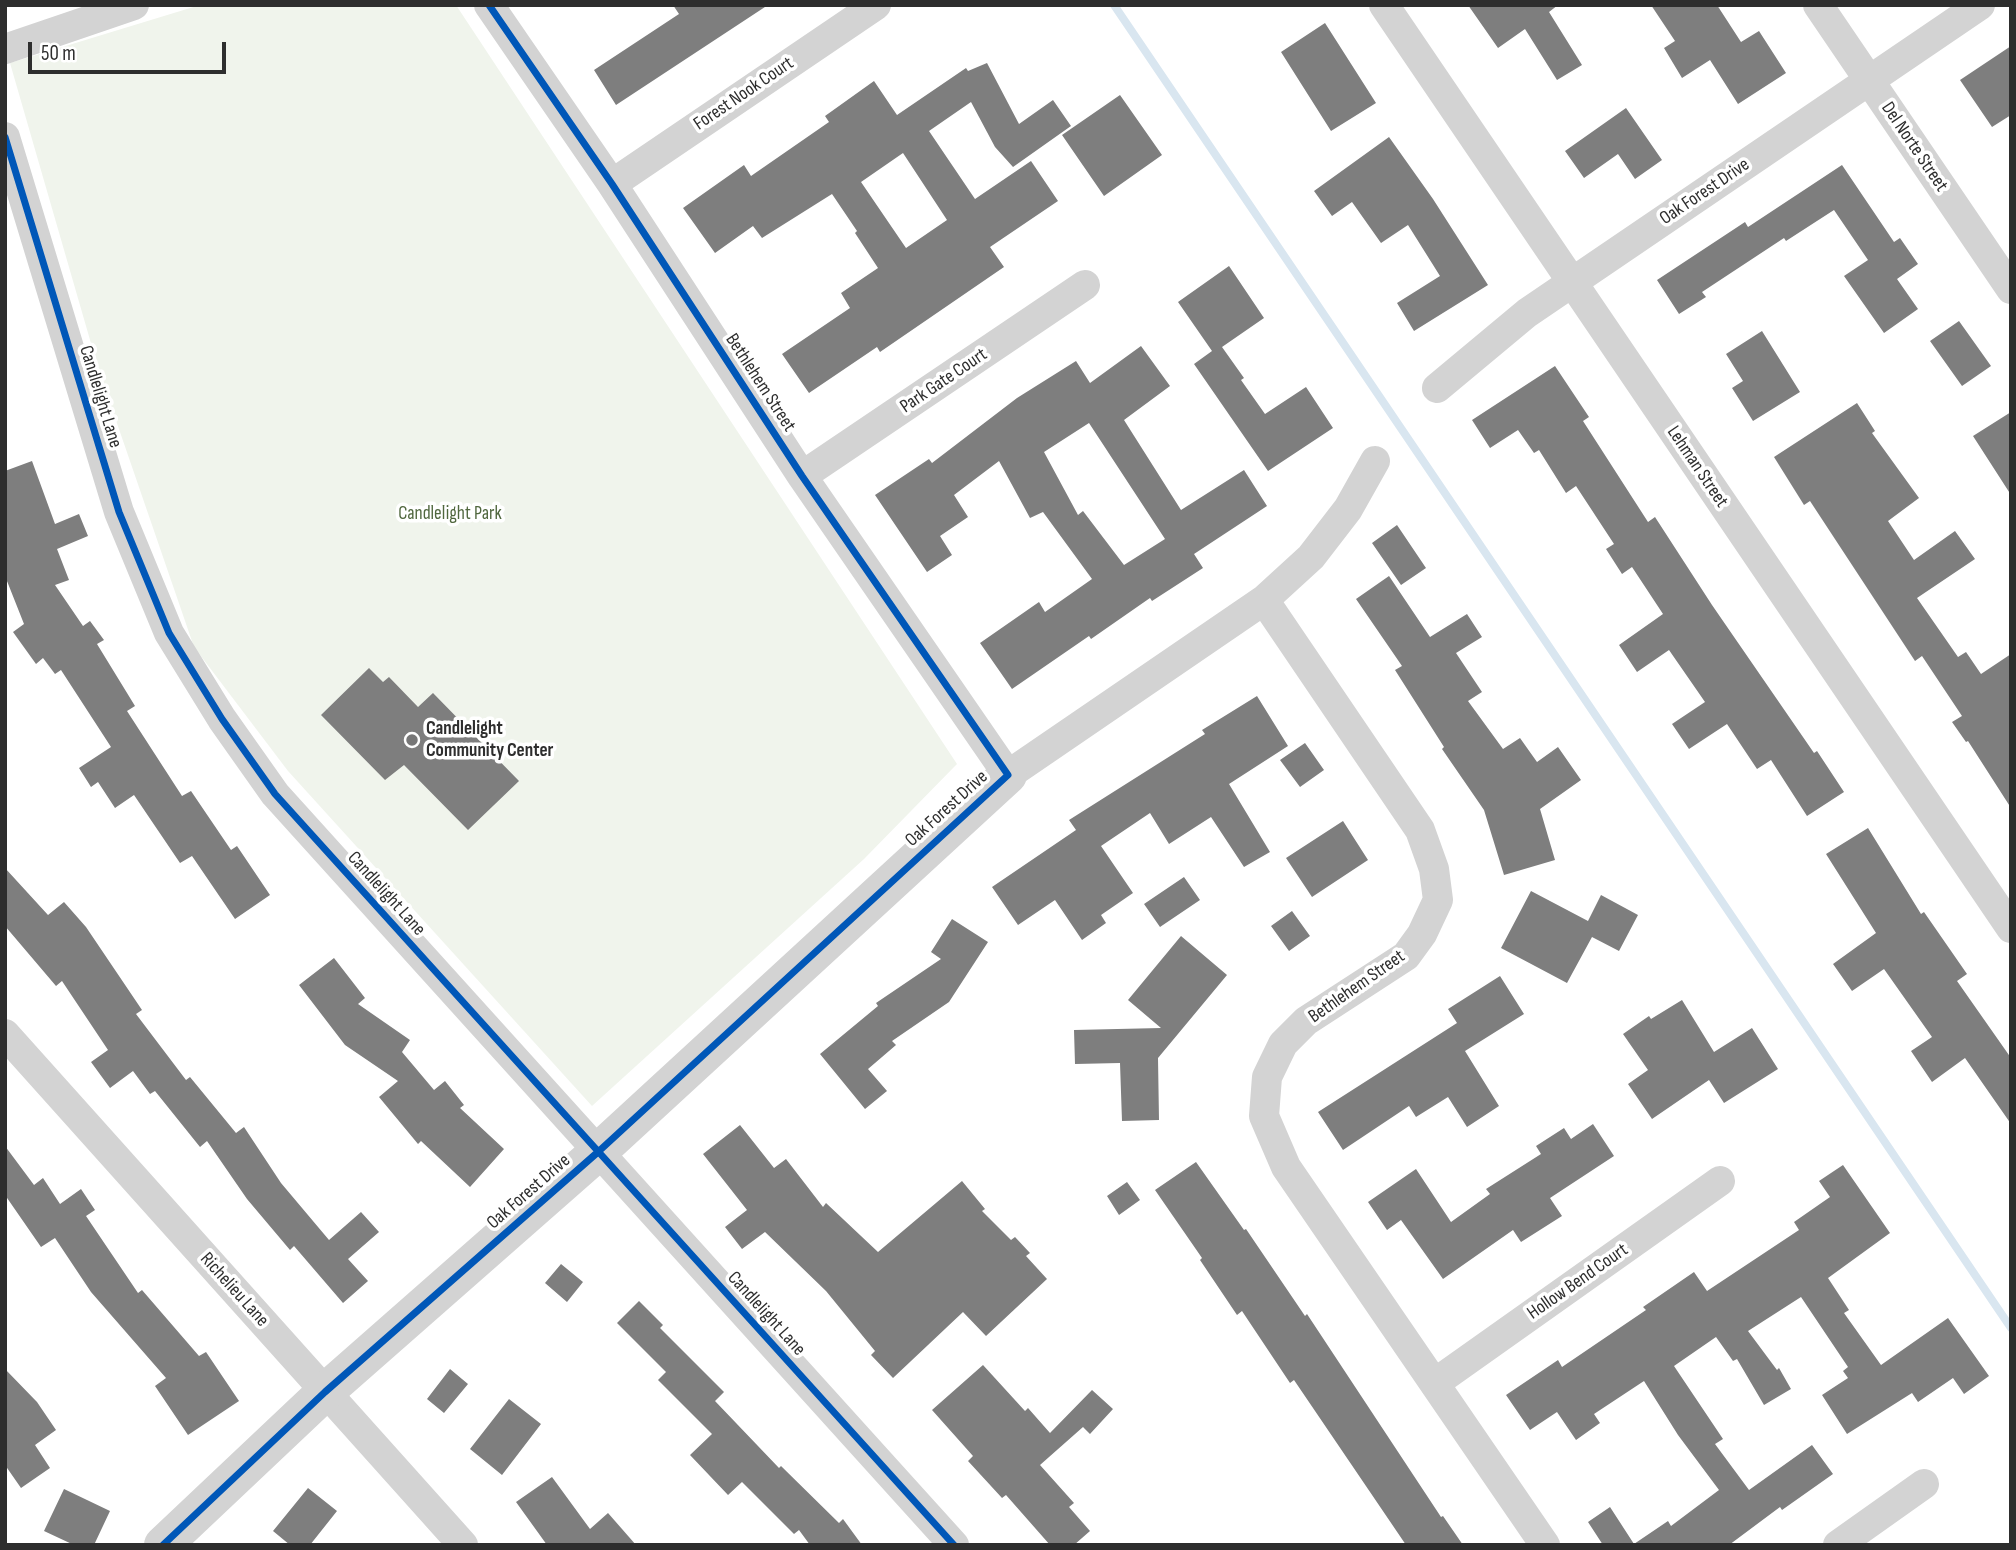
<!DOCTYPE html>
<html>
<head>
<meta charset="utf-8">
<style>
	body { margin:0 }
	#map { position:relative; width:2016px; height:1550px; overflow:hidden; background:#fff; font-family:"Sofia Sans Condensed",sans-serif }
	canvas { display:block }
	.frame { position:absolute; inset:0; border:7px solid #2e2e2e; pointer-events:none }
	.scale { position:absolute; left:28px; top:42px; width:198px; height:32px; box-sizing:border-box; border:4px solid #2e2e2e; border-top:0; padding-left:9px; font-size:21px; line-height:24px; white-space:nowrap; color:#2e2e2e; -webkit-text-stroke:5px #fff; paint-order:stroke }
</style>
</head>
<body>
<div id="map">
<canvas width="2016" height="1550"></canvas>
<div class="frame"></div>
<div class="scale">50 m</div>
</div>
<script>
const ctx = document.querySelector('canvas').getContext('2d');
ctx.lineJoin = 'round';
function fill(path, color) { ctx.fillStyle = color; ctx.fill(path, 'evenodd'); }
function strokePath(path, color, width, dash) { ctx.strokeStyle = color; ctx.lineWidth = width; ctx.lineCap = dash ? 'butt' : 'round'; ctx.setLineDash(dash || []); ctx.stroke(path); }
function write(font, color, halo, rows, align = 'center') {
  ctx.font = font + ' "Sofia Sans Condensed",sans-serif'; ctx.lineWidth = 7; ctx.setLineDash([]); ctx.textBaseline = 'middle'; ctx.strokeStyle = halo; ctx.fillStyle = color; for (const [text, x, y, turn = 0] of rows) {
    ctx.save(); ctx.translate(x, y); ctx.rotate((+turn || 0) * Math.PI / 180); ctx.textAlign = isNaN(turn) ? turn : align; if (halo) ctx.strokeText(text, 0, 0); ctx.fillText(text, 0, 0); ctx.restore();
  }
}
fill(new Path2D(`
	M 200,5 L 456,5 L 957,764 L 864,859 L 592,1106 L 288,771 L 194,647 L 99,371 L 10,63 Z`), '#f0f4ec');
strokePath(new Path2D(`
	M 1114,5 L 2011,1328`), '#d9e6f0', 8);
fill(new Path2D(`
	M 673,5 L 768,5 L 616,105 L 594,70 L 679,14 Z
	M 1468,5 L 1558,5 L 1549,12 L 1582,65 L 1557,80 L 1525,29 L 1498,48 Z
	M 1651,5 L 1717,5 L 1741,42 L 1759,31 L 1786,73 L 1738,104 L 1710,60 L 1682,78 L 1664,48 L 1675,41 Z
	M 1325,23 L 1376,103 L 1331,131 L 1281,52 Z
	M 2011,46 L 2011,115 L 1992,127 L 1960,80 Z
	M 987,63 L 1019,124 L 1053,100 L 1071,126 L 1013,167 L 995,147 L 971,102 L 929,131 L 975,199 L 1031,161 L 1058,201 L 990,247 L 1004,267 L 880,352 L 877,347 L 809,393 L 782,354 L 850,308 L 841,293 L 878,268 L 855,233 L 857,231 L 832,194 L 762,238 L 753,226 L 715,253 L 683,208 L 744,165 L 751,176 L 829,122 L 825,116 L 874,81 L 897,115 L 966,68 L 968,71 ZM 903,153 L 947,220 L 906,248 L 861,182 Z
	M 1120,95 L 1162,155 L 1104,196 L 1062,135 Z
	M 1626,108 L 1662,160 L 1635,179 L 1618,154 L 1584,178 L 1565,151 Z
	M 1389,137 L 1433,199 L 1488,285 L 1414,331 L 1397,303 L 1440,276 L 1408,225 L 1381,243 L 1352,202 L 1332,216 L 1314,191 Z
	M 1842,165 L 1894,242 L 1900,238 L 1918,264 L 1897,279 L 1918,309 L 1884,333 L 1844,276 L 1868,260 L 1834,210 L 1786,241 L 1784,238 L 1702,292 L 1706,297 L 1679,314 L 1657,280 L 1745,222 L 1748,227 Z
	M 1229,266 L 1264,318 L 1222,347 L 1244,378 L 1241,380 L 1265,414 L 1306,387 L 1333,428 L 1268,471 L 1194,364 L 1212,351 L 1178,302 Z
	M 1959,321 L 1991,366 L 1962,386 L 1930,341 Z
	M 1762,331 L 1800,392 L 1753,421 L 1732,388 L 1743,381 L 1726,354 Z
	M 1141,346 L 1170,386 L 1124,420 L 1181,510 L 1244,470 L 1267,506 L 1194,554 L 1203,568 L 1152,601 L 1150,598 L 1091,639 L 1089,636 L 1012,689 L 980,643 L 1039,602 L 1045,612 L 1092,579 L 1043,512 L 1030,518 L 999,461 L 954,495 L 968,517 L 940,536 L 952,555 L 927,572 L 875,495 L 929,459 L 932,463 L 1017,398 L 1076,361 L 1090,383 ZM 1089,423 L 1165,539 L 1124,565 L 1083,511 L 1078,515 L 1044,452 Z
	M 1555,366 L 1589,417 L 1583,421 L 1648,522 L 1655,517 L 1712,605 L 1814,753 L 1817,751 L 1844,792 L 1807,816 L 1771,760 L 1757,769 L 1727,724 L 1689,749 L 1672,724 L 1705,702 L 1669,650 L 1637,672 L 1619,645 L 1663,614 L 1632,567 L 1622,574 L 1606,549 L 1614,544 L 1576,486 L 1566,493 L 1539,450 L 1534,453 L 1518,430 L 1490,448 L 1472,420 Z
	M 1857,403 L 1875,431 L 1872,433 L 1919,498 L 1888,521 L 1914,560 L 1955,531 L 1975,559 L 1917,598 L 1958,657 L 1966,652 L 1981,674 L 2011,654 L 2011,808 L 1968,741 L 1966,742 L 1952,722 L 1962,716 L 1922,656 L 1915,661 L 1810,501 L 1804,505 L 1774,457 Z
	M 2011,412 L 2011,495 L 1973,436 Z
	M 32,461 L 55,524 L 79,514 L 88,536 L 57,549 L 69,580 L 55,585 L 83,626 L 90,621 L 104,640 L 97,644 L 135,706 L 127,711 L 182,796 L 191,791 L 231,850 L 237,846 L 270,895 L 235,919 L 192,856 L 180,863 L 134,795 L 115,808 L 98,782 L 91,787 L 79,768 L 111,747 L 61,670 L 55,674 L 43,658 L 36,664 L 13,632 L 24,624 L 5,576 L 5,471 Z
	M 1397,525 L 1426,568 L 1401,585 L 1372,543 Z
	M 1389,576 L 1430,637 L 1467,614 L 1482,637 L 1456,653 L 1482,692 L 1468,701 L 1503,749 L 1520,738 L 1537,762 L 1558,747 L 1581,780 L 1540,809 L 1555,860 L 1504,875 L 1484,810 L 1442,749 L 1444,747 L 1395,670 L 1402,666 L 1356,599 Z
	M 369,668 L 383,682 L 389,677 L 418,707 L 433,693 L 519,781 L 468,830 L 404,765 L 385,780 L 321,715 Z
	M 1257,696 L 1288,746 L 1229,784 L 1270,852 L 1244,867 L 1211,817 L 1169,844 L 1150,813 L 1101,846 L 1133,893 L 1101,915 L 1106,923 L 1082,940 L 1055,900 L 1018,925 L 992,887 L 1076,830 L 1069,820 L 1205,734 L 1202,730 Z
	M 1305,743 L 1324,770 L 1300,787 L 1280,760 Z
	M 1343,821 L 1368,860 L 1312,897 L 1286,858 Z
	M 1868,828 L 1921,914 L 1924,912 L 1967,974 L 1957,981 L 2011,1058 L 2011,1124 L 1965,1058 L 1932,1082 L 1911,1051 L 1932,1037 L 1884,969 L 1852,991 L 1833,964 L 1876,933 L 1826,854 Z
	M 5,868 L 48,915 L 64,902 L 86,927 L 142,1010 L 136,1014 L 186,1080 L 190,1077 L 236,1133 L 244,1127 L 281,1183 L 329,1240 L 361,1212 L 379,1232 L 348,1259 L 368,1281 L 343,1303 L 294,1246 L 290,1250 L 247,1199 L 207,1141 L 200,1147 L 155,1091 L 150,1094 L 133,1071 L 110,1088 L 91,1062 L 108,1050 L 62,981 L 56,986 L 5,926 Z
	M 1184,877 L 1200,900 L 1160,927 L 1144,904 Z
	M 1531,891 L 1588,921 L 1601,895 L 1638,915 L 1619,951 L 1592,937 L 1567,983 L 1501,948 Z
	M 1292,911 L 1310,936 L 1289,951 L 1271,926 Z
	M 952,919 L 988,942 L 949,1002 L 892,1041 L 896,1045 L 868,1069 L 887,1091 L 865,1109 L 820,1054 L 878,1006 L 876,1003 L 941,959 L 931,952 Z
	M 1181,936 L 1227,975 L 1158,1058 L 1159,1120 L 1122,1121 L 1120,1063 L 1075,1064 L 1074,1030 L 1161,1028 L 1128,1000 Z
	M 334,958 L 365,998 L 358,1004 L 410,1040 L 402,1052 L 434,1090 L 445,1081 L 464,1105 L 460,1108 L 504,1149 L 470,1187 L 421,1141 L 418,1144 L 379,1097 L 398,1081 L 345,1045 L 299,985 Z
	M 1500,976 L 1524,1014 L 1465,1051 L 1499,1106 L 1467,1127 L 1448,1097 L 1416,1117 L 1409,1106 L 1343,1150 L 1318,1112 L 1457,1023 L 1448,1009 Z
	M 1682,1000 L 1714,1052 L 1752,1028 L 1778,1069 L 1724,1103 L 1709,1080 L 1652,1119 L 1628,1084 L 1648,1070 L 1623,1034 L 1649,1016 L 1651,1019 Z
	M 1593,1124 L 1614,1156 L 1550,1198 L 1562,1216 L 1521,1242 L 1513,1230 L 1443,1279 L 1401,1220 L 1387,1230 L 1368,1202 L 1416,1169 L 1451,1222 L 1490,1194 L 1486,1189 L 1541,1154 L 1536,1146 L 1564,1128 L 1571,1139 Z
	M 740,1125 L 774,1168 L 786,1159 L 823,1207 L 826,1203 L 878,1252 L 962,1181 L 985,1209 L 982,1211 L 1011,1240 L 1015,1237 L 1030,1253 L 1026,1256 L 1047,1279 L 986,1336 L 963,1312 L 893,1378 L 871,1355 L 875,1351 L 826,1291 L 765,1232 L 742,1249 L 725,1227 L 747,1210 L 703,1154 Z
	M 5,1146 L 34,1185 L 43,1178 L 60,1204 L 81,1189 L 95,1210 L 86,1216 L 138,1293 L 142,1290 L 199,1356 L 206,1352 L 239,1401 L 188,1435 L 155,1386 L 166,1378 L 91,1292 L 55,1238 L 41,1247 L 5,1195 Z
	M 1196,1162 L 1244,1230 L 1246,1229 L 1305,1316 L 1307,1314 L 1441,1517 L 1443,1516 L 1463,1545 L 1406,1545 L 1294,1380 L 1290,1383 L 1242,1311 L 1237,1315 L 1200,1260 L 1202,1258 L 1155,1190 Z
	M 1843,1165 L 1890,1233 L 1828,1278 L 1849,1310 L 1844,1313 L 1881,1365 L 1948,1318 L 1989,1376 L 1964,1394 L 1953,1378 L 1918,1402 L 1912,1393 L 1847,1434 L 1822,1395 L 1848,1378 L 1843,1371 L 1848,1367 L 1801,1297 L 1748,1331 L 1777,1370 L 1779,1368 L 1791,1389 L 1764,1405 L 1737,1359 L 1733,1361 L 1716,1337 L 1674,1366 L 1723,1439 L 1715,1444 L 1749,1490 L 1812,1445 L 1833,1474 L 1782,1510 L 1780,1507 L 1729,1545 L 1603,1545 L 1588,1522 L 1610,1507 L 1634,1544 L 1668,1521 L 1671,1526 L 1719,1490 L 1678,1435 L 1644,1381 L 1594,1414 L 1600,1423 L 1576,1440 L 1557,1412 L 1530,1430 L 1506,1395 L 1558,1360 L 1562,1367 L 1646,1310 L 1643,1307 L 1694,1272 L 1707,1291 L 1799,1230 L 1794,1222 L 1830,1197 L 1819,1181 Z
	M 1127,1182 L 1140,1200 L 1119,1215 L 1107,1196 Z
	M 561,1264 L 583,1282 L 567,1302 L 545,1283 Z
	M 639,1301 L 663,1325 L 660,1328 L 724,1392 L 715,1401 L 779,1468 L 781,1466 L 839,1523 L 843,1519 L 862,1545 L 810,1545 L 799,1530 L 794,1534 L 742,1482 L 728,1495 L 690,1455 L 712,1434 L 658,1380 L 666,1372 L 617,1323 Z
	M 983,1365 L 1025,1411 L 1028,1408 L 1050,1433 L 1092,1390 L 1113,1409 L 1090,1434 L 1083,1427 L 1040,1465 L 1074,1503 L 1069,1507 L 1090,1531 L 1074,1545 L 1050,1545 L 1006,1495 L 1002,1498 L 968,1461 L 973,1456 L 932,1410 Z
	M 5,1369 L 37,1402 L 56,1430 L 35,1445 L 50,1468 L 21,1488 L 5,1465 Z
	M 450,1369 L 468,1384 L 444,1413 L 427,1399 Z
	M 509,1399 L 541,1424 L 502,1475 L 470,1449 Z
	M 552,1477 L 590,1529 L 608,1513 L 636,1545 L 547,1545 L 516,1502 Z
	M 308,1488 L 337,1511 L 310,1545 L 290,1545 L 273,1531 Z
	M 64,1489 L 110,1511 L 94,1545 L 74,1545 L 44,1531 Z`), '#7e7e7e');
strokePath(new Path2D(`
	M 489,5 L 612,184 L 802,476 L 1008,775 L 1264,600 L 1311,557 L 1348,509 L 1375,461
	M 1384,5 L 2011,928
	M 1818,5 L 2011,289
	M 5,49 L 134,5
	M 5,137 L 119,512 L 169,633 L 222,719 L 275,794 L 954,1545
	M 612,184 L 876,5
	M 1437,388 L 1527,313 L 1980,5
	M 802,476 L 1085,285
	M 1264,600 L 1420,830 L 1434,869 L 1438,900 L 1422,934 L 1406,956 L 1306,1021 L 1283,1044 L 1267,1077 L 1264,1116 L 1286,1167 L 1545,1545
	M 5,1034 L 463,1545
	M 1435,1383 L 1720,1181
	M 1838,1545 L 1924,1484`), '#d3d3d3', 30);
strokePath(new Path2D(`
	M 163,1545 L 325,1392 L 598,1152 L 1008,775`), '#d3d3d3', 38);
strokePath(new Path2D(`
	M 5,137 L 119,512 L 169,633 L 222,719 L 275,794 L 954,1545
	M 163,1545 L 325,1392 L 598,1152 L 1008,775 L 802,476 L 612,184 L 489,5`), '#0057b8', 7);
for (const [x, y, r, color] of [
	[412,740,7,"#777"]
]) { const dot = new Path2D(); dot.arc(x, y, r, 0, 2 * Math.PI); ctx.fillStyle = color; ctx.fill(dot); strokePath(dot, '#fff', 2.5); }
write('19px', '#2e2e2e', '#fff', [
	["Forest Nook Court",744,94,-34],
	["Del Norte Street",1914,147,56],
	["Oak Forest Drive",1705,192,-34],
	["Park Gate Court",944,381,-34],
	["Bethlehem Street",760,383,57],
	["Candlelight Lane",100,397,73],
	["Lehman Street",1697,467,56],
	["Oak Forest Drive",947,809,-42],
	["Candlelight Lane",386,894,48],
	["Bethlehem Street",1357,987,-35],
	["Oak Forest Drive",529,1192,-41],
	["Hollow Bend Court",1578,1282,-35],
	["Richelieu Lane",234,1290,48],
	["Candlelight Lane",766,1314,48]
]);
write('19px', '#50673e', '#fff', [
	["Candlelight Park",450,514]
]);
write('bold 19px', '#2e2e2e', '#fff', [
	["Candlelight",426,729],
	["Community Center",426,751]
], 'left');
</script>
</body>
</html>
